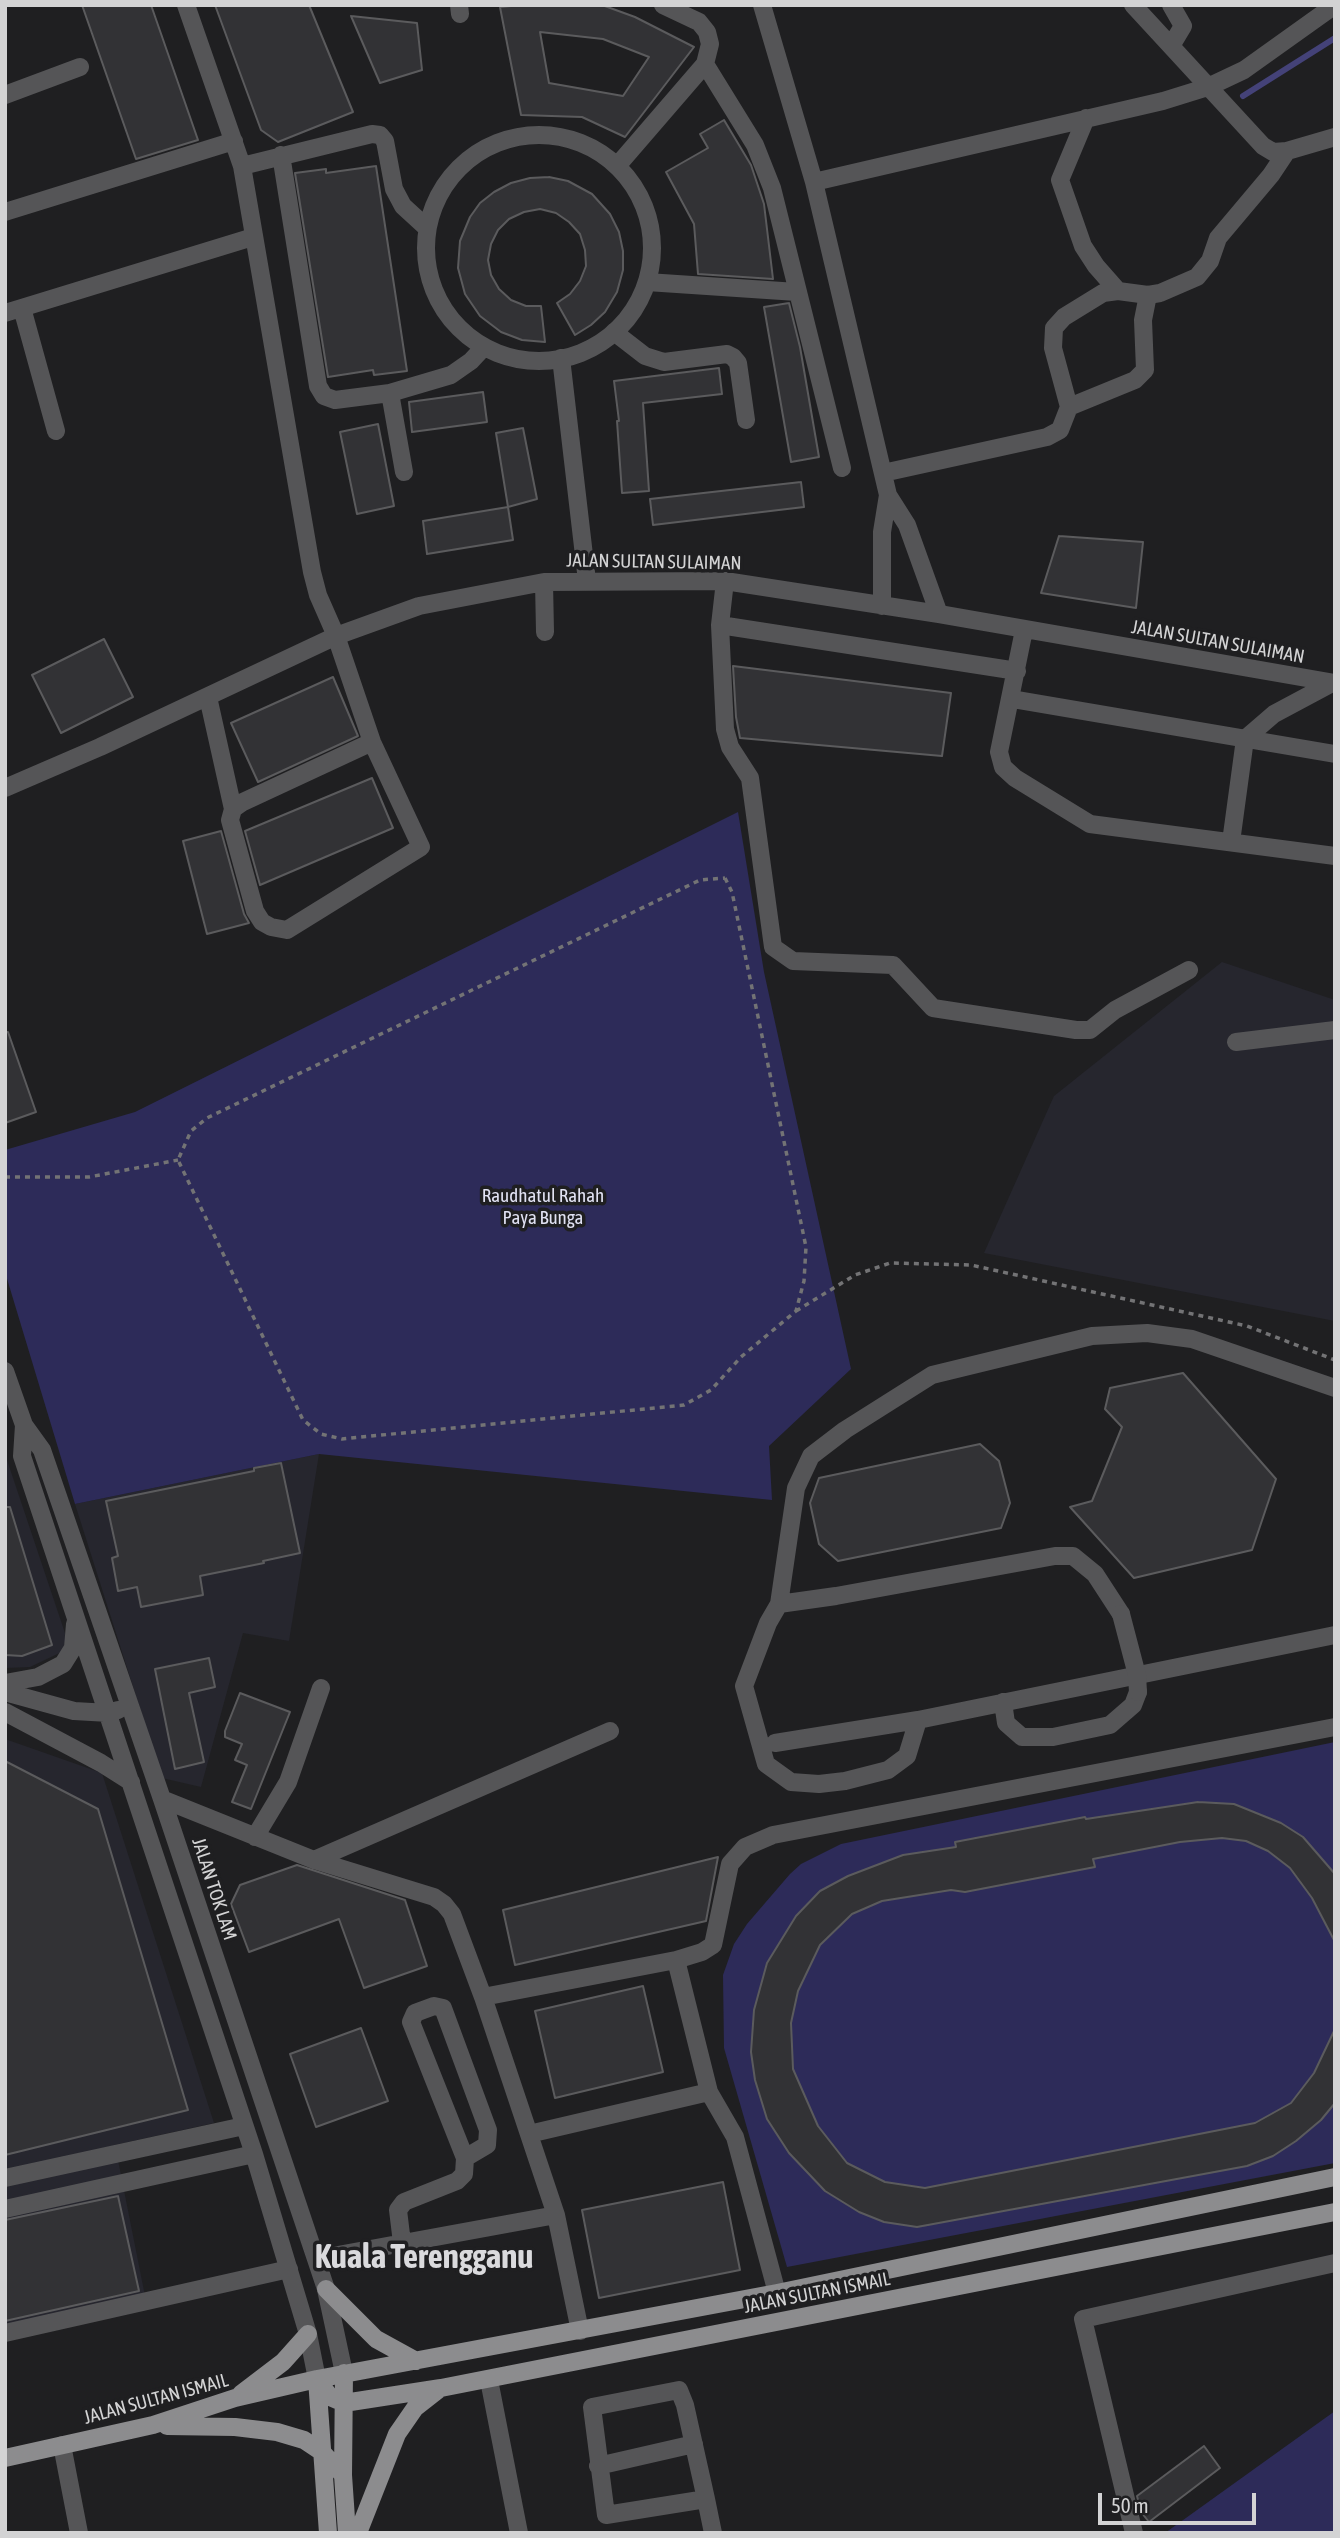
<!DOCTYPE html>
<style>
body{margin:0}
#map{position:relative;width:1340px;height:2538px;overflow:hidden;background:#1f1f21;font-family:"Asap Condensed",sans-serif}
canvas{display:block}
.frame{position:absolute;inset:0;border:7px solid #d3d3d4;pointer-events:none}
.scale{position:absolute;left:1098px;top:2493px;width:158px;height:32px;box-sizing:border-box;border:4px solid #d3d3d4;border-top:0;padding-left:9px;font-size:21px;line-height:24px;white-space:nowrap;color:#d3d3d4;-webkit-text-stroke:5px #1f1f21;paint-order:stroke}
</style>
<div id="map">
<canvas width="1340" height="2538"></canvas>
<div class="frame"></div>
<div class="scale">50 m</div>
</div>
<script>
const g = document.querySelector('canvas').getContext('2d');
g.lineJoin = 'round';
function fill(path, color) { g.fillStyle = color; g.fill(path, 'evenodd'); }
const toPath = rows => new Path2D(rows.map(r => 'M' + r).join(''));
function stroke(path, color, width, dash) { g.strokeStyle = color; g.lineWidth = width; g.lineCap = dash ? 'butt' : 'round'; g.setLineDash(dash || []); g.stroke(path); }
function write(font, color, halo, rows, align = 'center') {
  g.font = font + ' "Asap Condensed",sans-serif'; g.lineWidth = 7; g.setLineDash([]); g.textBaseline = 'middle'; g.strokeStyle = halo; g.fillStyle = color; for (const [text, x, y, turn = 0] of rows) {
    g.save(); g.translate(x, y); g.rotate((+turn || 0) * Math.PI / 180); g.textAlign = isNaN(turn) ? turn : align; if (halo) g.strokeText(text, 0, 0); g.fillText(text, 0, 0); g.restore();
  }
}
fill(toPath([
 [1222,962,1335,1000,1335,1321,984,1253,1054,1096],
 [5,1454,70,1648,30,1667,5,1668],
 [319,1454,289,1641,243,1633,201,1787,162,1778,75,1504],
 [5,1739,102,1773,214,2123,115,2145,147,2306,5,2335]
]), '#26262e');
fill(toPath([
 [738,812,764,972,851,1369,769,1446,772,1500,319,1454,75,1504,5,1272,5,1150,135,1112],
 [1335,1742,1335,2163,787,2267,724,2048,723,1975,734,1944,747,1924,790,1874,801,1864,841,1844],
 [1335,2411,1335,2533,1165,2533]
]), '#2d2b59');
stroke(toPath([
 [1243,96,1335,38]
]), '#444278', 6);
const building = toPath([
 [82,5,151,5,198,140,136,159,82,5],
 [215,5,309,5,353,112,278,142,261,130,215,5],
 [522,5,602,5,635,17,694,47,625,137,582,117,521,115,500,7,522,5],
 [540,32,603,39,649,57,623,96,549,83,540,32],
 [351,16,417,23,422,70,380,83,351,16],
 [724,120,751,165,764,204,773,279,698,274,694,224,666,172,708,148,700,134,724,120],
 [376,166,407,371,374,375,373,370,328,377,295,173,326,169,326,173,376,166],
 [549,177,568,181,592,194,610,214,619,232,623,251,623,270,617,292,605,312,591,325,575,335,557,303,570,294,580,281,586,266,585,250,580,234,569,222,556,213,540,209,524,212,509,219,498,230,491,244,488,260,491,275,499,289,511,300,526,306,541,306,545,342,522,340,501,332,480,316,465,294,458,268,460,241,470,217,480,203,494,192,511,183,530,178,549,177],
 [789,303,800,347,819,457,791,462,764,307,789,303],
 [719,368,722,394,643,403,649,491,622,493,617,421,619,421,614,381,719,368],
 [483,392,487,422,412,432,409,402,483,392],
 [378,424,394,506,357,514,340,432,378,424],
 [523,428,537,499,508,507,496,433,523,428],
 [801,482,804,507,653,525,650,499,801,482],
 [508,507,513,540,427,554,423,521,508,507],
 [1059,536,1143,542,1136,608,1041,593,1059,536],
 [104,639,133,697,61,733,32,675,104,639],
 [733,666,951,693,942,756,740,738,736,717,733,666],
 [333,677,358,736,258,782,231,723,333,677],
 [372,778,393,828,260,885,245,831,372,778],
 [221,831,244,914,249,923,207,934,183,841,221,831],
 [5,1032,8,1032,36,1112,5,1123,5,1032],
 [1183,1373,1276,1479,1252,1550,1134,1578,1070,1507,1092,1501,1122,1427,1105,1409,1110,1388,1183,1373],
 [980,1444,999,1461,1010,1503,1001,1528,838,1561,819,1544,810,1503,819,1478,980,1444],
 [281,1463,300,1553,263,1561,264,1563,200,1576,203,1595,141,1607,137,1587,118,1591,112,1558,118,1556,106,1501,254,1471,254,1468,281,1463],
 [5,1507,10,1507,52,1645,22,1656,5,1655,5,1507],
 [209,1658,215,1687,189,1693,204,1762,175,1769,155,1669,209,1658],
 [240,1693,290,1712,251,1809,232,1802,247,1765,235,1760,242,1744,225,1737,225,1731,240,1693],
 [5,1761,98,1809,188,2110,5,2155,5,1761],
 [1198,1802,1234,1804,1281,1823,1303,1837,1335,1874,1335,1942,1312,1898,1290,1868,1268,1851,1246,1841,1222,1838,1180,1842,1093,1859,1095,1867,965,1892,951,1890,882,1901,852,1914,820,1945,798,1991,791,2023,793,2069,818,2126,847,2163,885,2182,925,2188,1255,2123,1291,2103,1314,2073,1335,2029,1335,2103,1321,2120,1296,2141,1273,2156,1247,2166,917,2227,884,2222,859,2212,825,2191,789,2153,767,2119,755,2080,751,2052,754,2010,767,1963,796,1916,820,1891,848,1876,903,1855,956,1847,955,1842,1085,1817,1086,1819,1198,1802],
 [718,1857,706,1921,515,1965,503,1910,718,1857],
 [297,1865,405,1900,427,1966,364,1988,339,1919,249,1952,231,1904,240,1885,297,1865],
 [643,1986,663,2072,555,2098,535,2011,643,1986],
 [361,2028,388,2101,316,2127,290,2054,361,2028],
 [723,2182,740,2270,599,2298,582,2210,723,2182],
 [118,2196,139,2291,5,2321,5,2220,118,2196],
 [1204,2446,1220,2468,1149,2522,1141,2512,1137,2496,1204,2446]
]);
fill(building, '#323235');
stroke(building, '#5b5b5d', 2);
stroke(toPath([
 [725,878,732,892,806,1247,804,1281,796,1311,741,1357,711,1390,684,1405,342,1439,321,1434,303,1420,178,1160,191,1131,207,1118,700,880,725,878],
 [5,1177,89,1177,178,1160],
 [796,1311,855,1275,890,1263,971,1265,1247,1326,1335,1360]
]), '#737375', 3.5, [5, 5]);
stroke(toPath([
 [186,5,242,166,312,572,318,595,336,636,372,742,421,847,287,930,271,927,262,922,255,911,230,820,233,809,243,802,372,742],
 [459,5,460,14],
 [762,5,814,182,888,495,882,532,882,606],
 [1133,5,1263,146,1273,152,1287,151,1335,137],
 [1171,5,1183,26,1171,46],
 [705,64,755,145,772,188,842,468],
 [5,95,80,67],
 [1086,118,1060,180,1083,246,1096,266,1118,291],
 '426 248a113 113 0 1 1 226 0a113 113 0 1 1-226 0Z',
 [281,155,318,386,324,396,335,400,390,393,451,375,471,361,484,347],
 [242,166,372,134,380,135,385,141,394,189,403,206,427,228],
 [617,166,705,64,710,44,707,32,699,22,663,5],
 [814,182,1163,101,1208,87,1244,70,1335,5],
 [5,212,234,141],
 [647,282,797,292],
 [22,308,56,431],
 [5,313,253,237],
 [614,332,645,356,664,362,727,354,733,357,738,363,746,420],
 [561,358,587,581],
 [390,393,404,472],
 [1069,407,1135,380,1145,370,1143,320,1148,295],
 [883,473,1047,437,1060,430,1069,407,1053,348,1054,328,1064,317,1103,293,1118,291,1148,295,1160,293,1197,277,1210,261,1218,238,1271,175,1287,151],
 [888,495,907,525,939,614],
 [725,581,720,625,1017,671],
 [544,582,545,632],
 [720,625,725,729,730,747,750,778,773,947,793,961,893,965,933,1008,1076,1030,1090,1030,1115,1010,1189,970],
 [1024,630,999,752,1003,767,1015,778,1090,824,1335,856],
 [208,697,233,809],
 [1012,699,1335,754],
 [5,788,100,747,336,636,419,606,544,582,725,581,939,614,1335,683],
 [1231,842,1245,739,1274,714,1332,683],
 [1236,1042,1335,1030],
 [5,1371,24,1425,42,1450,162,1799,326,2289,344,2373],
 [24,1425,22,1456,254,2154,308,2334,317,2379],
 [779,1604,836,1596,1055,1556,1073,1556,1095,1574,1121,1614],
 [5,1683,38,1677,63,1664,73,1648,75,1624],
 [5,1692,74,1711,109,1713,118,1710],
 [1003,1702,1006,1723,1022,1737,1053,1737,1110,1725,1133,1705,1138,1692],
 [5,1712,101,1763,131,1782],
 [918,1720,907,1756,888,1770,845,1781,819,1784,791,1782,766,1764,744,1686,768,1623,779,1604,796,1488,811,1456,845,1430,932,1375,1092,1336,1147,1333,1192,1339,1335,1388],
 [775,1743,918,1720,1335,1635],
 [162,1799,314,1860,434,1897,444,1904,452,1914,483,1997],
 [255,1837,288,1782,321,1688],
 [314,1860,610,1731],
 [676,1960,702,1952,713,1945,730,1864,745,1847,773,1835,1335,1727],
 [529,2134,709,2092],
 [5,2178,244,2126],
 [5,2209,254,2154],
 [402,2243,398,2210,404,2202,457,2181,464,2174,465,2158,411,2022,415,2013,434,2006,443,2008,488,2130,487,2145,465,2158],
 [316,2259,556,2215],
 [580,2331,556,2215,483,1997,676,1960,709,2092,735,2137,777,2293],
 [5,2333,289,2269],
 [489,2380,519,2533],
 [62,2445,79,2533],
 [598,2466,694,2444],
 [706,2499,606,2515,592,2407,679,2390,685,2405,706,2499,713,2533],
 [1134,2533,1083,2319,1335,2263]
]), '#555557', 18);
stroke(toPath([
 [326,2289,376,2339,416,2361],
 [344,2373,343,2475,347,2533],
 [317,2379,330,2397,344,2403,441,2388,1335,2212],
 [317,2379,328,2533],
 [241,2394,283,2362,308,2334],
 [167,2426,235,2427,277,2432,304,2440,322,2452,343,2475],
 [5,2458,153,2425,235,2398,317,2379,777,2293,1335,2177],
 [358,2533,397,2434,415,2408,438,2390]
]), '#8c8c8e', 18);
stroke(toPath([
 [1121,1614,1137,1675,1138,1692]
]), '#555557', 18);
write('19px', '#d3d3d4', '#1f1f21', [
 ["JALAN SULTAN SULAIMAN",654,562,1],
 ["JALAN SULTAN SULAIMAN",1218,642,10],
 ["JALAN TOK LAM",214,1889,72],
 ["JALAN SULTAN ISMAIL",817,2293,-11],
 ["JALAN SULTAN ISMAIL",156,2399,-15]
]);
write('19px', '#e1e2f3', '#1f1f21', [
 ["Raudhatul Rahah",543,1196],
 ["Paya Bunga",543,1218]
]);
write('bold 33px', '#dadadd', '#1f1f21', [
 ["Kuala Terengganu",424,2258]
]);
</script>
